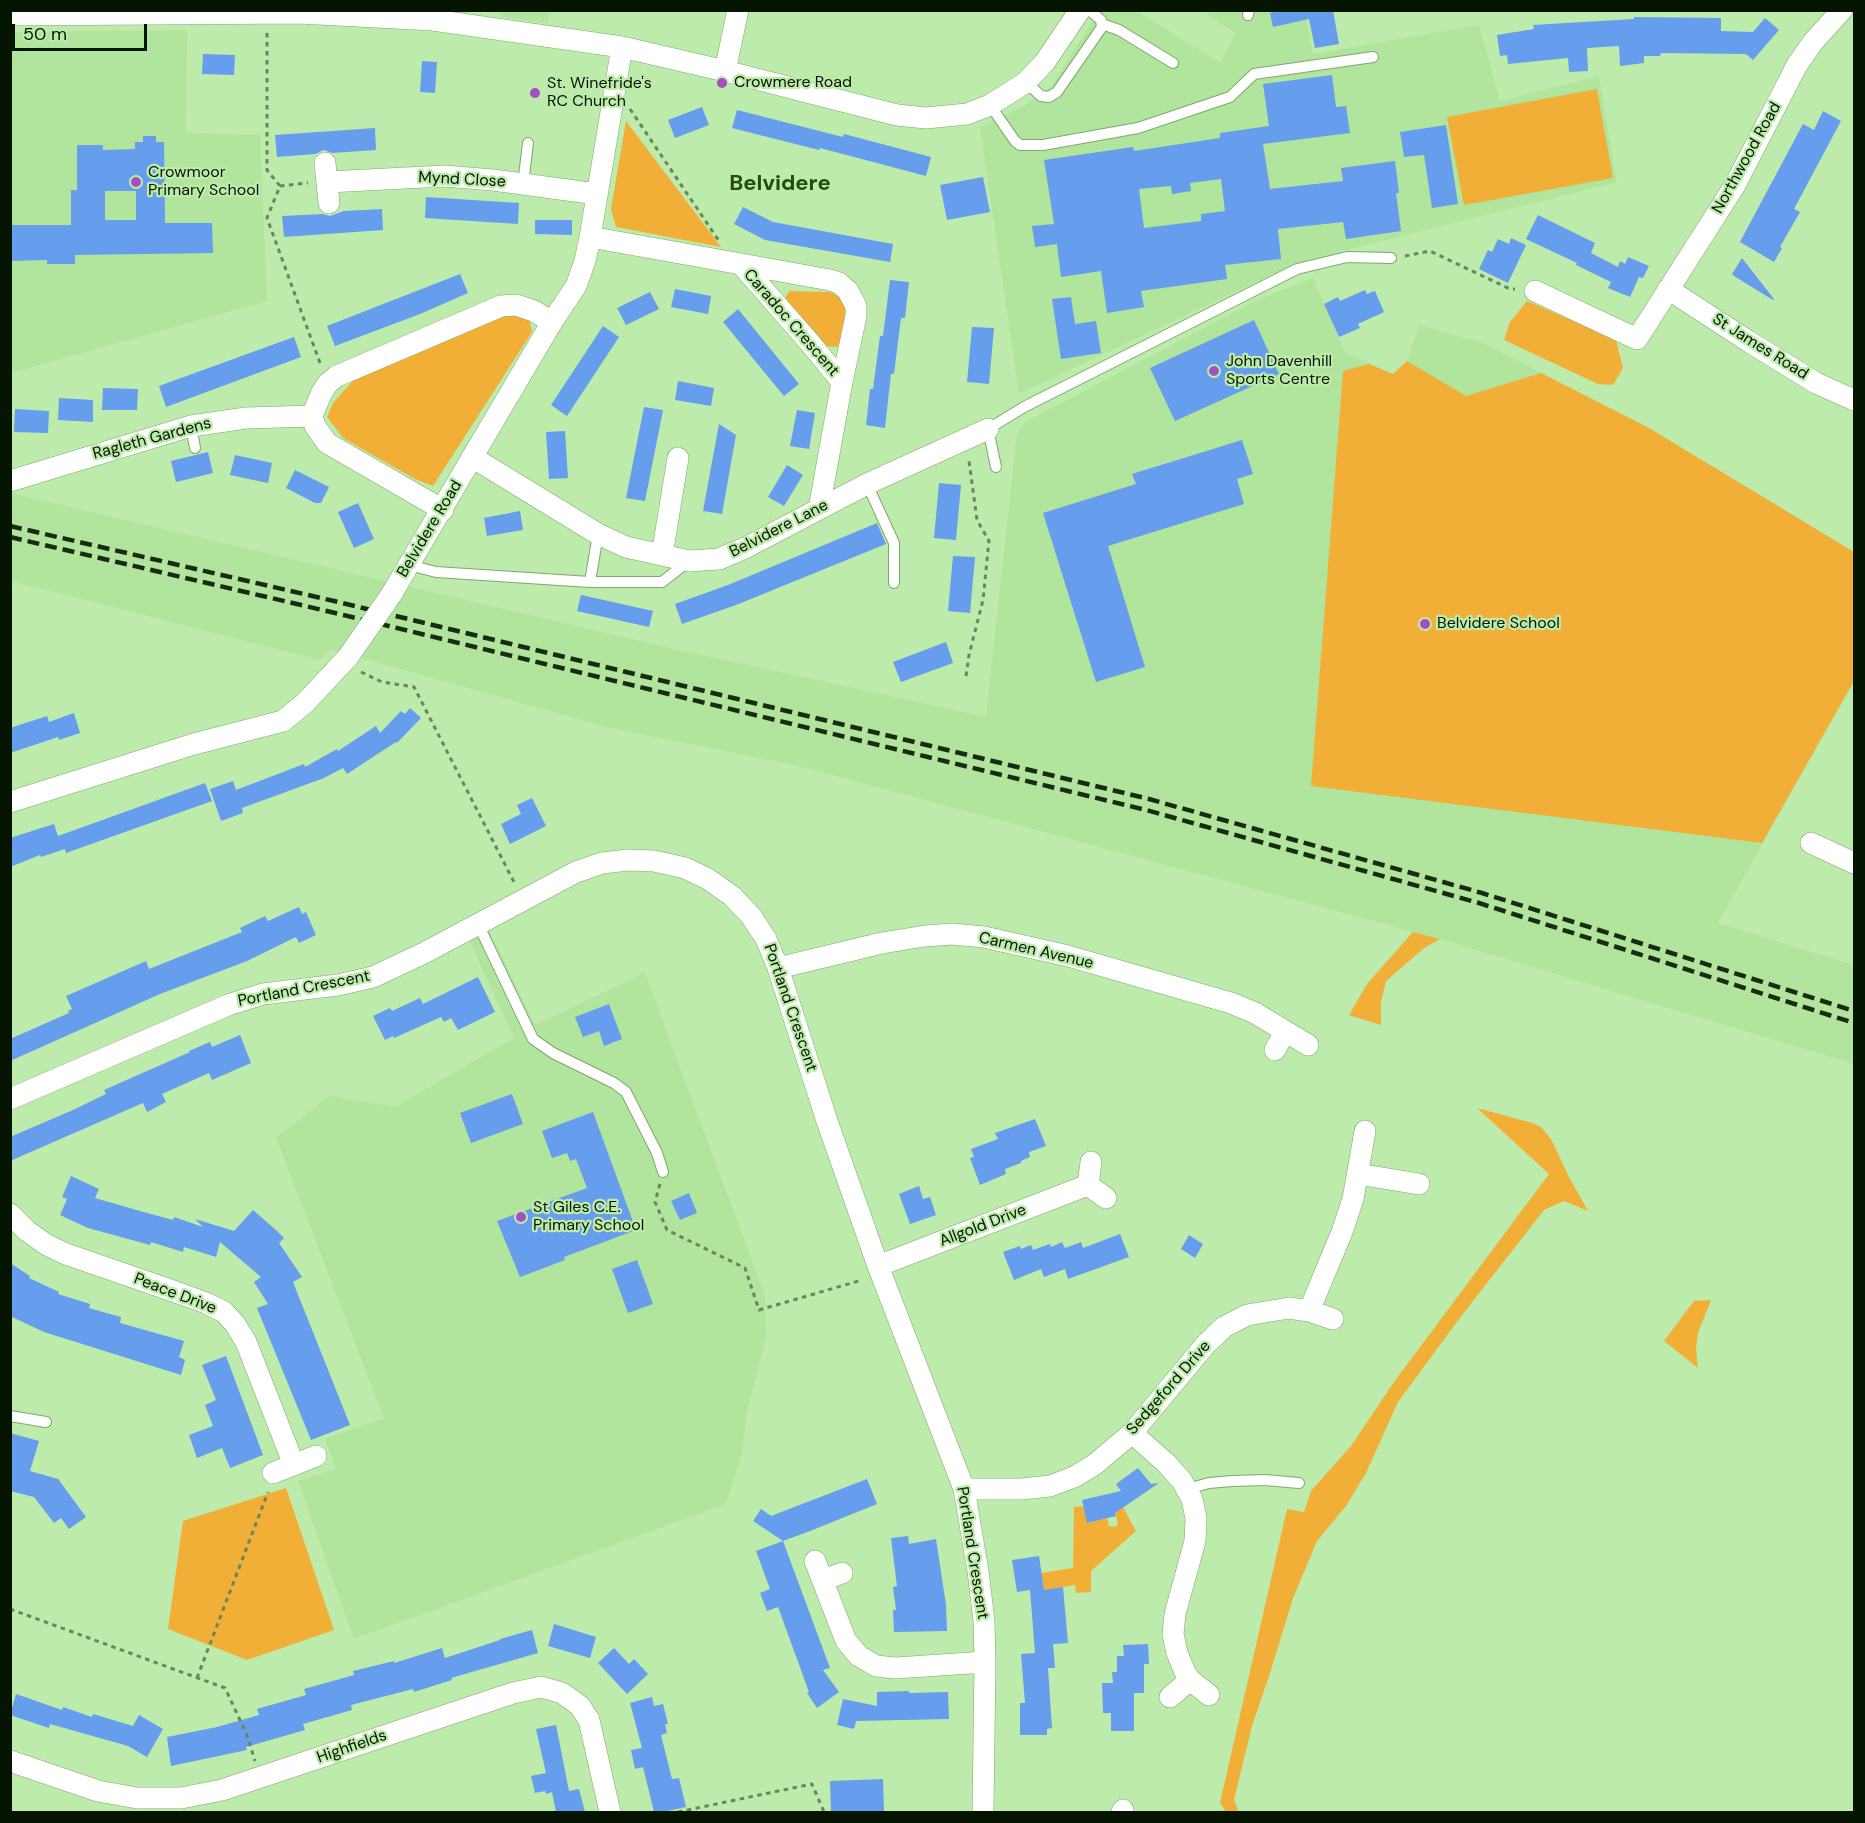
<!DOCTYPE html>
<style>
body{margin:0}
#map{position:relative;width:1865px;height:1823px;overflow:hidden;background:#bdebab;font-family:"DM Sans",sans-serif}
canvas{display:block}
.frame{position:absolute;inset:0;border:12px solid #061501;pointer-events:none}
.scale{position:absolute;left:12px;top:24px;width:135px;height:27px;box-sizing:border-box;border:3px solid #061501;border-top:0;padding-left:8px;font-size:18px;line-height:21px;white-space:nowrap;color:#061501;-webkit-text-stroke:4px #bdebab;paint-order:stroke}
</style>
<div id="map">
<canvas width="1865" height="1823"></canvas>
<div class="frame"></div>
<div class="scale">50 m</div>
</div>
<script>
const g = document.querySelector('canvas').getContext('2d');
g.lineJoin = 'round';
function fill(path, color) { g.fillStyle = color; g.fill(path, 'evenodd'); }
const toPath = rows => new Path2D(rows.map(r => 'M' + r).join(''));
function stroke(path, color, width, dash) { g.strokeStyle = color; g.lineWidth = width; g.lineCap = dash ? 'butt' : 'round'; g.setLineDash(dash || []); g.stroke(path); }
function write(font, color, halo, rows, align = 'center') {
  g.font = font + ' "DM Sans",sans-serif'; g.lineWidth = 4.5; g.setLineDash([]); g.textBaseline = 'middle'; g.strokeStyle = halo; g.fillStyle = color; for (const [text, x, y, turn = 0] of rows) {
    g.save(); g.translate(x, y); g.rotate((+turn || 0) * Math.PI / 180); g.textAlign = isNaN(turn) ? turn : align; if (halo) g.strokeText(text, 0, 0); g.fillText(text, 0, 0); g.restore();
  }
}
fill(toPath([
 [497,11,550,11,548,23,503,17],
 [1099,11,1137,11,1220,63,1236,33,1206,15,1209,11,1305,11,1313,54,1479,25,1500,101,1599,76,1617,182,1303,261,1266,277,1019,394,980,127,1024,106,1052,85],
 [187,30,186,133,260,135,267,301,11,373,11,32],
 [1313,278,1345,352,1393,374,1407,361,1419,325,1483,343,1649,428,1854,552,1854,681,1718,923,1854,965,1854,1064,1440,939,803,767,606,727,330,649,320,660,11,581,10,493,670,648,986,717,1017,433,1025,422,1255,301],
 [489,930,535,1025,645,973,765,1296,766,1338,746,1416,742,1452,726,1504,354,1639,298,1481,336,1469,325,1439,384,1418,276,1138,329,1096,395,1107,514,1038,469,940]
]), '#b1e49d');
fill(toPath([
 [1597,89,1613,178,1464,205,1447,117],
 [626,121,721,247,616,227,611,209],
 [789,291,830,292,840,297,846,307,841,340,837,347,823,346,785,299],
 [1527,301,1616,340,1623,368,1613,385,1598,384,1504,340,1510,322],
 [507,312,529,317,532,332,433,486,415,479,343,438,327,417,333,403,357,376],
 [1407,361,1466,396,1541,373,1649,428,1854,552,1854,681,1762,843,1311,786,1343,371,1369,364,1393,374],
 [1413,932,1440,939,1424,948,1386,981,1381,1002,1381,1025,1349,1015,1367,984],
 [1477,1108,1532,1123,1541,1127,1551,1139,1569,1177,1588,1211,1564,1201,1544,1210,1459,1319,1398,1402,1366,1473,1346,1506,1317,1541,1293,1598,1271,1670,1252,1726,1234,1800,1239,1812,1226,1812,1220,1803,1287,1509,1304,1512,1311,1491,1351,1446,1394,1382,1549,1174],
 [1711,1300,1698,1333,1696,1348,1698,1368,1664,1341,1694,1301],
 [286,1488,334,1630,247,1660,168,1629,183,1521],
 [1118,1498,1136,1531,1091,1571,1091,1592,1076,1593,1075,1585,1044,1590,1041,1573,1073,1568,1074,1507,1083,1506,1088,1523,1107,1518,1109,1526,1115,1527,1118,1524,1112,1500]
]), '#f1af38');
fill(toPath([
 [1284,10,1333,10,1339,44,1315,48,1309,19,1273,27,1270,13],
 [1634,17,1721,18,1721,31,1753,32,1765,18,1779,30,1753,60,1746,54,1661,53,1660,56,1644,56,1644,63,1620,66,1619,46,1587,48,1588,71,1569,72,1568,58,1508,64,1507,55,1500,56,1497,35,1534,29,1533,25,1634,19],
 [203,54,235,55,234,75,202,74],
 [422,61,437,62,435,93,420,92],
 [1332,75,1336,107,1346,106,1350,133,1263,144,1270,189,1343,181,1341,168,1395,161,1399,193,1396,193,1401,231,1346,239,1343,222,1278,229,1281,259,1225,265,1227,279,1141,291,1144,307,1107,313,1101,271,1061,277,1057,244,1035,247,1032,226,1054,224,1044,160,1133,147,1134,151,1220,138,1220,133,1269,126,1263,84],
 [1221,179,1225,211,1201,214,1201,221,1144,228,1139,189,1171,186,1172,194,1191,191,1190,183],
 [702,107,709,125,675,138,668,120],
 [737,110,843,137,844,134,931,157,926,176,820,148,819,150,732,128],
 [1823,111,1841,121,1794,209,1800,212,1780,247,1782,248,1774,262,1740,242,1741,240,1803,124,1814,130],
 [1446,125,1458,204,1432,208,1424,155,1404,157,1400,132],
 [375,128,376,150,332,153,324,150,315,154,277,157,275,135],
 [143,136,156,136,156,142,164,142,165,223,212,223,213,253,75,255,75,264,47,264,47,260,10,261,10,225,71,225,71,190,77,190,77,145,103,145,103,150,135,149,135,142,143,142],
 [105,191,136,191,136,220,105,220],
 [983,177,990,212,947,220,940,185],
 [426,197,519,203,518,224,425,218],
 [743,207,773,222,893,244,890,262,765,240,734,224],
 [382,209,383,230,284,237,282,216,323,214,330,216,344,211],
 [1538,215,1595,243,1591,253,1618,267,1620,261,1625,264,1628,257,1649,266,1643,278,1639,277,1630,297,1608,288,1611,282,1576,265,1577,263,1526,239],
 [535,220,572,220,572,235,535,234],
 [1511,238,1526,245,1508,283,1479,269,1488,250,1492,252,1498,239,1509,244],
 [1742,258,1774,299,1773,300,1734,276,1732,274],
 [460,274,468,293,420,314,335,346,327,326],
 [890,280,909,282,905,318,901,318,894,374,891,374,885,428,866,425,870,389,873,389,880,336,883,336],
 [675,289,711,296,708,314,671,307],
 [1365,290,1367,294,1375,291,1384,312,1358,324,1360,328,1339,337,1324,304,1338,297,1340,301],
 [650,292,659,309,626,325,617,308],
 [1071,297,1075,324,1096,321,1101,353,1061,359,1052,299],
 [738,309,799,384,784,396,723,322],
 [1254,320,1279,374,1175,421,1150,368],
 [603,326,619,337,567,416,551,405],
 [972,327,994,328,989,384,967,382],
 [294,337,301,357,166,407,159,386],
 [678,381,714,388,711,406,675,400],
 [103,388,138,389,137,410,102,410],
 [59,398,93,400,93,422,58,420],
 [644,407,663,410,645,501,626,498],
 [15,409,49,411,48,433,14,432],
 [797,410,815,413,809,449,790,446],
 [719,424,736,435,722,514,703,511],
 [565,431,568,478,549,479,546,432],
 [1242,440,1253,474,1237,479,1244,504,1108,546,1145,667,1096,682,1043,513,1136,484,1132,474],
 [208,452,213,473,176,482,171,461],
 [235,455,272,463,268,483,230,475],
 [787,465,803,475,784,506,768,497],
 [295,470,329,487,321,503,315,503,286,488],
 [939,483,961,485,956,540,934,538],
 [358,503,374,539,354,548,338,512],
 [520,511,523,530,487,536,484,518],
 [877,523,886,544,736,605,682,624,675,604,728,585],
 [953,556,975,557,970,613,948,611],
 [581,595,653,611,649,627,577,611],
 [946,642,953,663,901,682,893,662],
 [410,708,421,718,397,743,396,742,347,774,343,768,324,778,242,808,243,813,221,821,210,789,233,781,236,790,304,764,305,767,337,749,338,751,376,726,380,733,401,711,405,714],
 [74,713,80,733,59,740,58,737,10,753,10,728,47,716,49,722],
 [205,783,212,801,66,853,65,849,41,857,40,855,10,867,10,838,54,824,58,836],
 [532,798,546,826,510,844,501,824,521,814,517,805],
 [299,907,302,914,306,912,316,935,299,943,296,937,247,961,160,994,10,1061,10,1039,69,1013,68,1011,72,1009,66,996,146,961,149,969,242,932,240,928,265,916,268,921],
 [478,977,495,1012,458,1030,451,1018,444,1022,441,1017,394,1038,393,1036,385,1040,373,1016,390,1008,392,1011,420,998,423,1004],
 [609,1004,622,1039,604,1046,599,1031,583,1037,575,1017],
 [240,1035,251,1063,212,1080,209,1073,162,1094,166,1102,147,1112,143,1103,10,1161,10,1137,73,1110,106,1094,104,1090,190,1052,189,1051,210,1042,212,1047],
 [512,1094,523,1124,471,1143,460,1113],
 [593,1112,636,1230,564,1257,565,1260,520,1277,497,1221,587,1188,576,1159,570,1161,567,1153,552,1158,542,1131],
 [1035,1119,1046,1146,1029,1152,1030,1157,1021,1161,1021,1163,1005,1169,1006,1174,980,1185,970,1158,974,1157,971,1149,998,1139,995,1133],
 [71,1176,99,1189,95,1198,140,1211,173,1220,174,1217,203,1227,195,1219,234,1231,253,1210,276,1230,284,1238,279,1243,302,1277,293,1282,350,1425,311,1440,257,1308,268,1304,254,1282,261,1277,220,1242,216,1257,184,1247,183,1252,151,1242,150,1245,88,1228,60,1215,67,1199,62,1197],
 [919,1186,923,1199,930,1197,936,1215,910,1224,899,1194],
 [689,1193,697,1213,680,1220,671,1201],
 [1120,1234,1129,1257,1068,1279,1065,1269,1044,1277,1041,1269,1014,1280,1003,1252,1020,1246,1021,1249,1031,1245,1033,1250,1050,1244,1051,1247,1062,1242,1065,1248,1081,1242,1083,1248],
 [1189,1235,1203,1244,1195,1258,1181,1249],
 [637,1260,653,1304,628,1313,612,1269],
 [10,1263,30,1276,29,1278,59,1292,58,1294,90,1304,89,1308,121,1317,120,1323,184,1341,179,1357,185,1360,181,1375,44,1332,10,1316],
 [226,1356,263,1455,230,1468,222,1448,197,1458,189,1435,213,1426,205,1405,216,1400,202,1365],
 [10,1433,39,1441,30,1471,58,1479,86,1517,69,1529,61,1518,54,1523,34,1497,10,1491],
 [1138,1468,1151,1484,1159,1483,1115,1513,1116,1516,1087,1523,1082,1500,1121,1491,1116,1484],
 [867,1479,877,1504,810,1531,783,1541,753,1521,761,1509,771,1516],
 [908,1536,909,1544,936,1539,946,1605,947,1631,894,1632,893,1610,896,1610,893,1587,897,1586,891,1538],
 [783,1541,830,1668,823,1670,839,1692,817,1708,807,1693,809,1692,778,1607,767,1611,760,1593,770,1589,756,1551],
 [1039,1556,1044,1590,1063,1587,1068,1643,1053,1644,1055,1668,1048,1668,1052,1728,1047,1729,1047,1735,1020,1735,1020,1703,1025,1703,1021,1654,1035,1653,1030,1590,1017,1592,1012,1560],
 [554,1624,596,1637,590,1658,548,1646],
 [532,1630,538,1653,451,1678,452,1680,414,1692,413,1689,351,1705,352,1710,303,1724,305,1730,246,1747,247,1750,171,1766,167,1737,217,1727,259,1715,257,1709,306,1695,304,1689,354,1675,353,1671,394,1661,394,1663,442,1648,445,1658,500,1640,500,1639],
 [1148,1644,1149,1664,1144,1664,1144,1693,1134,1693,1134,1731,1111,1731,1111,1713,1103,1713,1102,1683,1113,1683,1112,1672,1117,1672,1117,1656,1124,1656,1123,1645],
 [614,1648,629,1664,634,1659,648,1674,627,1694,598,1663],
 [909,1691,909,1693,948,1692,949,1719,856,1721,854,1729,837,1725,843,1699,877,1706,877,1692],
 [16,1694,62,1710,63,1707,92,1717,93,1714,133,1726,139,1715,163,1729,147,1757,128,1746,50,1724,49,1728,10,1715],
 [652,1697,654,1706,663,1704,668,1724,665,1724,667,1733,661,1735,672,1779,679,1778,686,1807,663,1812,654,1812,643,1767,635,1769,631,1750,642,1748,630,1703],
 [556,1725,569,1791,579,1789,585,1812,556,1812,552,1792,546,1794,545,1791,535,1793,531,1776,546,1773,536,1729],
 [883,1779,884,1812,831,1812,830,1781]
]), '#669dec');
const service = toPath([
 [1248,15,1249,10],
 [1102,24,1119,30,1173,63],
 [1026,82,1041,96,1049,97,1057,92,1102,27,1101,20,1089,10],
 [990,105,1015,141,1020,145,1043,145,1138,128,1230,97,1254,74,1373,57],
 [523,184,528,143],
 [191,426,195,448],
 [996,467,988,429,1024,407,1297,269,1347,257,1391,258],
 [867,484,894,543,894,583],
 [409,565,436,572,590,582,662,582,689,561],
 [590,582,598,534],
 [478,924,533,1039,553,1053,614,1083,626,1092,657,1153,663,1172],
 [10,1416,46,1422],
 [1187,1489,1209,1483,1232,1481,1265,1480,1299,1483]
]);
const minor = toPath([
 [10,15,299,13,433,20,622,47,725,71,897,115,926,118,967,114,990,105,1025,83,1045,62,1080,10],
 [725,71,738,10],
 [325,163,329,203],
 [327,182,445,176,493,180,597,194],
 [590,237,741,264,810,343,842,382,819,509],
 [741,264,830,280,839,283,848,291,856,306,856,316,842,382],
 [1668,289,1748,341,1816,383,1854,400],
 [1535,291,1637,339,1735,185,1797,65,1813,42,1842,10],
 [472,457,598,534,626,547,689,561,719,559,745,548,867,484,988,429],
 [10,481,191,426,246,418,312,416],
 [443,510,327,443,315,426,312,416,321,394,328,383,337,376,501,306,516,305,534,311,552,322],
 [662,555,678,458],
 [391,595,552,322,576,286,585,261,590,237,622,47],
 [10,802,194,744,283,721,305,703,348,657],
 [1811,843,1854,863],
 [778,968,882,943,925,936,952,934,984,937,1068,956,1231,1003,1255,1013,1308,1045],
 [1275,1050,1285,1032],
 [10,1099,228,1005,263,994,338,985,373,977,424,953,576,872,602,863,628,860,654,861,685,868,708,879,732,896,751,916,766,939,778,968,827,1121,878,1266,964,1489,978,1571,984,1621,985,1662,983,1812],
 [1358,1174,1419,1184],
 [1088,1185,1106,1198],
 [10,1214,27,1231,47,1245,66,1254,173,1291,206,1303,224,1312,235,1324,246,1342,294,1465],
 [878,1266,1088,1185,1091,1162],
 [1309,1311,1342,1232,1353,1199,1365,1131],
 [1132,1433,1166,1463,1182,1481,1192,1499,1196,1518,1195,1541,1175,1614,1173,1634,1177,1653,1185,1672,1190,1680,1209,1695],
 [273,1473,316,1456],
 [964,1489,1022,1489,1050,1486,1074,1477,1094,1465,1132,1433,1206,1344,1224,1327,1247,1315,1289,1308,1309,1311,1333,1319],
 [815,1561,846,1641,859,1656,876,1666,896,1668,985,1662],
 [823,1580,842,1573],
 [1170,1697,1190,1680],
 [10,1761,98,1791,137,1798,181,1798,222,1790,513,1693,541,1687,562,1693,580,1706,589,1720,610,1812],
 [1122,1812,1123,1810]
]);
stroke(service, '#7da96c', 12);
stroke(minor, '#7da96c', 22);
stroke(toPath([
 [267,33,267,170,280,186,267,218,320,363],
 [630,109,719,241],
 [280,186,308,183],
 [1405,256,1430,251,1510,289,1515,289],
 [361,672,382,682,414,687,514,882],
 [966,676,969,655,983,600,989,541,977,520,969,461,967,461],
 [660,1184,655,1202,667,1230,745,1268,759,1310,862,1280],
 [10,1609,225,1688,247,1735,255,1761],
 [197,1678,268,1492],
 [678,1812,812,1784,824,1812]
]), '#67875c', 3, [4.5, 4.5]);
stroke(service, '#fff', 10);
stroke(minor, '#fff', 21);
stroke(toPath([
 [10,526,334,601,1149,799,1482,893,1854,1011],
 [10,537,331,612,1146,810,1479,903,1854,1023]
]), '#192b12', 4.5, [12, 6]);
const minorBridge = toPath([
 [348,657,391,595]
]);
stroke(minorBridge, '#7da96c', 22, []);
stroke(minorBridge, '#fff', 21);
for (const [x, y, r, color] of [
 [722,83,6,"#a34fbe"],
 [535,93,6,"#a34fbe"],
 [136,182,6,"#a34fbe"],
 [1214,371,6,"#a34fbe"],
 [1425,624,6,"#a34fbe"],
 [521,1217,6,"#a34fbe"]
]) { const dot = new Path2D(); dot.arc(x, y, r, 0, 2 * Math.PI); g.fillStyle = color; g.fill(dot); stroke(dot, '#bdebab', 2); }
write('16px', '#061501', '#bdebab', [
 ["Crowmere Road",734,83],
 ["St. Winefride's",547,84],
 ["RC Church",547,102],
 ["Crowmoor",148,173],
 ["Primary School",148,191],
 ["John Davenhill",1226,362],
 ["Sports Centre",1226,380],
 ["Belvidere School",1437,624],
 ["St Giles C.E.",533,1208],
 ["Primary School",533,1226]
], 'left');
write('16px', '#061501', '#bdebab', [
 ["Northwood Road",1747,158,-61],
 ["Mynd Close",462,180,3],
 ["Caradoc Crescent",791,323,49],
 ["St James Road",1760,347,32],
 ["Ragleth Gardens",152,439,-15],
 ["Belvidere Road",430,529,-59],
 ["Belvidere Lane",779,529,-27],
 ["Carmen Avenue",1036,951,13],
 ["Portland Crescent",304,989,-11],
 ["Portland Crescent",790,1008,71],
 ["Allgold Drive",983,1226,-21],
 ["Peace Drive",175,1294,21],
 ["Sedgeford Drive",1169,1388,-49],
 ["Portland Crescent",972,1553,81],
 ["Highfields",352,1747,-19]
]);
write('bold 22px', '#244c11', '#bdebab', [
 ["Belvidere",780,184]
]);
</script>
